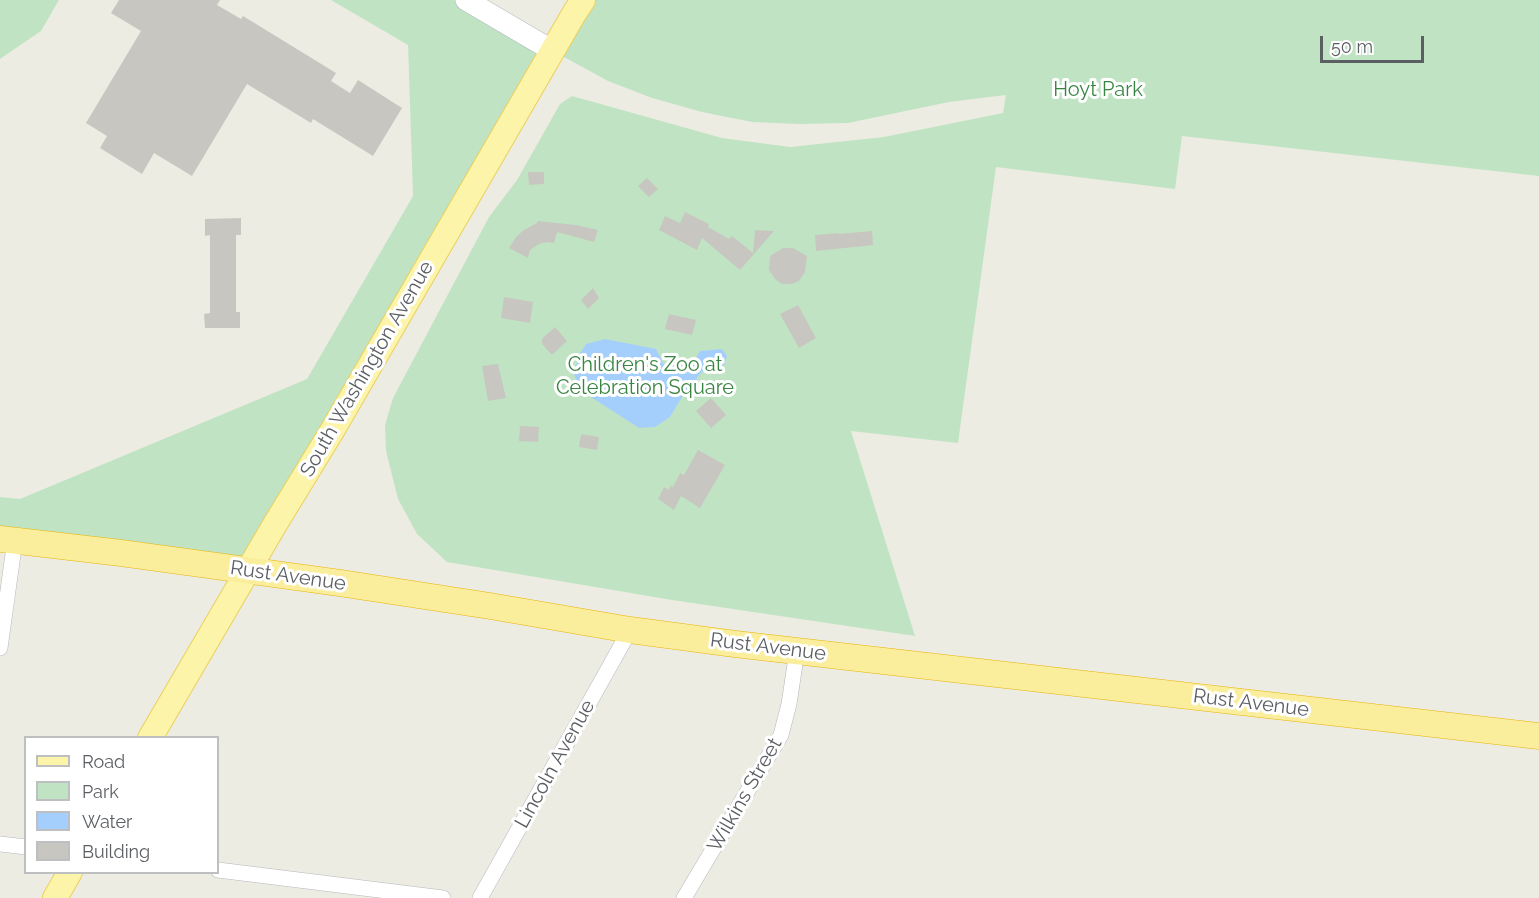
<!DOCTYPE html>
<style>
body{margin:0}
#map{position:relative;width:1539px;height:898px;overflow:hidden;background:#edece3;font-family:Raleway,sans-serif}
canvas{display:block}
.legend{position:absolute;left:24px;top:736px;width:195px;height:138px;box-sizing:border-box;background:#fff;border:2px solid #bdbfc1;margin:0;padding:8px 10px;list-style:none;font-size:18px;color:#5b5e63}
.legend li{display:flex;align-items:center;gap:12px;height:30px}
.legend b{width:30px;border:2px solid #bdbfc1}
.scale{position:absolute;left:1320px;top:36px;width:104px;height:27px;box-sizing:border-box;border:3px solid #5b5e63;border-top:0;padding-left:8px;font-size:18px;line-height:21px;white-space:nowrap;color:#5b5e63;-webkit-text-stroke:4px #fff;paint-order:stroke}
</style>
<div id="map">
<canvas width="1539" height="898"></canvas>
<ul class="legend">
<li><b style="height:8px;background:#fcf5a9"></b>Road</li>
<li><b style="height:16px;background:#c0e4c3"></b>Park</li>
<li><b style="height:16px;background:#a4cffc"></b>Water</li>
<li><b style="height:16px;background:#c8c6c0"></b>Building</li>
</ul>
<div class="scale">50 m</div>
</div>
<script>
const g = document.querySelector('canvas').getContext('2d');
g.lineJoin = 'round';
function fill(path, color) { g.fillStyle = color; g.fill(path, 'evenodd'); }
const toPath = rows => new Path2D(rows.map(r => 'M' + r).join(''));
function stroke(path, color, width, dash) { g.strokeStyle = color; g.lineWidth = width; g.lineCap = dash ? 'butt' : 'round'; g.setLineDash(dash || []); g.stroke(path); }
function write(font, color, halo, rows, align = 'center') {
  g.font = font + ' Raleway,sans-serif'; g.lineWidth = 6; g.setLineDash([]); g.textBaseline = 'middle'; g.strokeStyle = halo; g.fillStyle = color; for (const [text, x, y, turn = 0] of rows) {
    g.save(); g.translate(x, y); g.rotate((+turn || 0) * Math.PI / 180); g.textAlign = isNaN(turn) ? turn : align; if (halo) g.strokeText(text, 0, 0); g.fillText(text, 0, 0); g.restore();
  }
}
fill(toPath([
 [0,0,59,0,41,31,0,59],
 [331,0,466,0,553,51,583,0,1539,0,1539,176,1182,136,1175,189,996,167,958,443,851,431,915,636,672,600,447,562,417,534,398,499,386,451,385,425,393,398,489,217,517,180,560,104,572,96,722,138,790,147,884,137,1003,113,1006,95,949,102,848,123,800,124,752,122,702,112,652,98,608,81,553,51,248,571,0,539,0,497,20,499,307,379,413,196,408,45]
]), '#c0e4c3');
fill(toPath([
 [605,339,656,349,665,367,676,364,690,368,700,351,722,349,727,356,722,369,704,370,697,377,696,389,685,392,670,417,655,427,639,428,580,390,574,374,579,355,586,344]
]), '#a4cffc');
fill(toPath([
 [119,0,220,0,217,5,241,19,243,16,336,73,331,81,350,93,358,80,402,108,373,156,313,119,311,123,247,84,192,176,154,153,142,174,100,148,107,136,86,123,141,31,111,13],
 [528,172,544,172,544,184,529,185],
 [647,178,658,189,649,197,638,186],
 [685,212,709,224,708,227,729,239,732,236,753,253,755,230,774,231,740,270,702,238,697,250,659,230,665,216,680,223],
 [241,218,241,235,236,235,236,312,240,312,240,328,205,328,204,314,210,313,210,235,205,236,205,219],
 [538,221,576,225,598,230,594,242,557,232,554,243,547,242,539,244,530,250,528,258,509,248,516,237,524,230,537,223],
 [872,231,873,245,816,251,815,235,839,233,839,234],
 [783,248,793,248,807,256,805,272,799,281,792,284,782,284,775,279,769,270,770,256],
 [593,288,599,298,588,309,581,300],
 [504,297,533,302,530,323,501,318],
 [798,305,816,338,799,348,780,314],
 [669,314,696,320,692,335,665,329],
 [555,327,567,341,552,355,542,344,542,339],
 [498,364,506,398,488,401,482,366],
 [711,398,726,415,711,428,696,411],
 [520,426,539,427,538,442,519,441],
 [581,434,599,437,597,450,579,447],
 [698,450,725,465,700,508,681,496,674,510,658,499,664,487,669,490,671,485,673,487,680,473,684,475]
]), '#c8c6c0');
const minor = toPath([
 [0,648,15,540],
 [0,844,26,847],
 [218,870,443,898],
 [480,898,630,630],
 [684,898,781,735,789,704,797,651]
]);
const secondary = toPath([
 [466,0,553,51]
]);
const primary = toPath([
 [150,738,274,526,332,431,575,12,583,0],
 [55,898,70,872]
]);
const trunk = toPath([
 [0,539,121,553,340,583,490,606,630,630,735,644,1539,736]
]);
stroke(minor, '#b5b8bd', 16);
stroke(secondary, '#b6b9bf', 22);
stroke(primary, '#eccf5d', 26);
stroke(trunk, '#e8b308', 27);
stroke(minor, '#fff', 15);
stroke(secondary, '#fff', 21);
stroke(primary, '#fcf5a9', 24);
stroke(trunk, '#faee9c', 26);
write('20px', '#388542', '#fff', [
 ["Hoyt Park",1098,90],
 ["Children's Zoo at",645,365],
 ["Celebration Square",645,388]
]);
write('20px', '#5b5e63', '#fff', [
 ["South Washington Avenue",367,369,-60],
 ["Rust Avenue",288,576,8],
 ["Rust Avenue",768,647,7],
 ["Rust Avenue",1251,703,7],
 ["Lincoln Avenue",555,764,-61],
 ["Wilkins Street",745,795,-60]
]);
</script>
